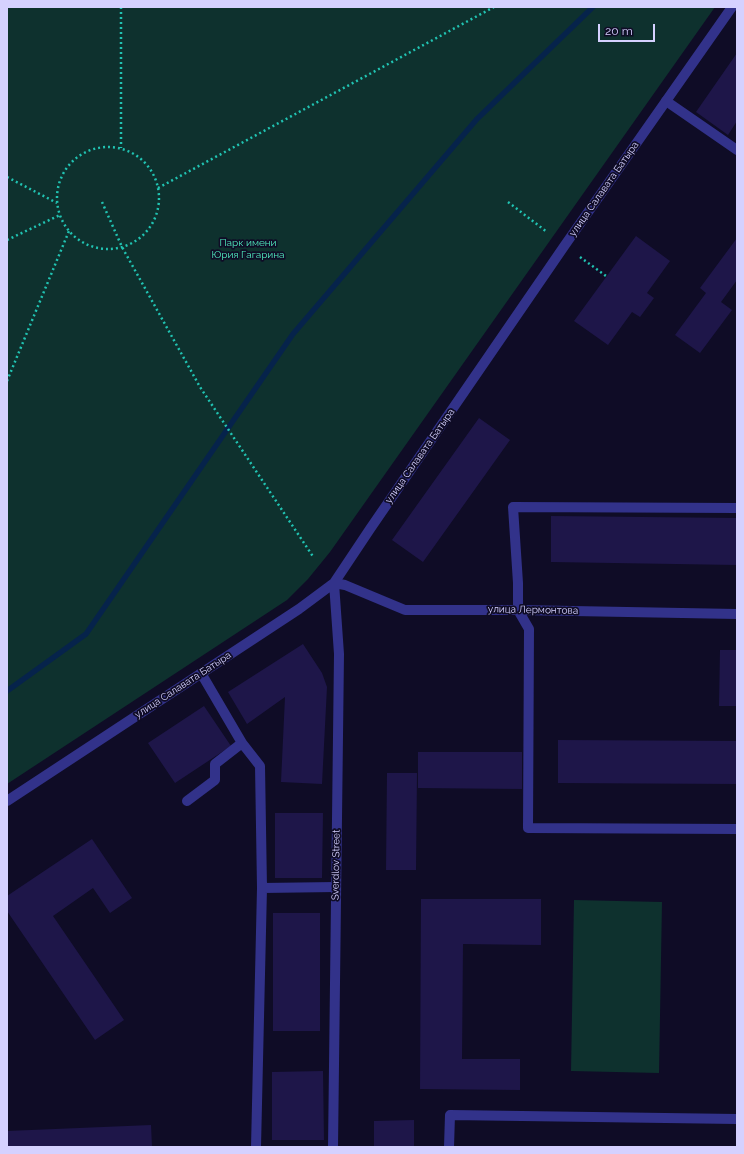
<!DOCTYPE html>
<meta charset="utf-8">
<style>
body{margin:0}
#map{position:relative;width:744px;height:1154px;overflow:hidden;background:#0f0c26;font-family:Raleway,sans-serif}
canvas{display:block}
.frame{position:absolute;inset:0;border:8px solid #d5d1ff;pointer-events:none}
.scale{position:absolute;left:598px;top:24px;width:57px;height:18px;box-sizing:border-box;border:2px solid #d5d1ff;border-top:0;padding-left:5px;font-size:12px;line-height:14px;white-space:nowrap;color:#d5d1ff;-webkit-text-stroke:3px #0f0c26;paint-order:stroke}
</style>
<div id="map">
<canvas width="744" height="1154"></canvas>
<div class="frame"></div>
<div class="scale">20 m</div>
</div>
<script>
const g = document.querySelector('canvas').getContext('2d');
g.lineJoin = 'round';
function fill(path, color) { g.fillStyle = color; g.fill(path, 'evenodd'); }
const toPath = rows => new Path2D(rows.map(r => 'M' + r).join(''));
function stroke(path, color, width, dash) { g.strokeStyle = color; g.lineWidth = width; g.lineCap = dash ? 'butt' : 'round'; g.setLineDash(dash || []); g.stroke(path); }
function write(font, color, halo, rows, align = 'center') {
  g.font = font + ' Raleway,sans-serif'; g.lineWidth = 3.5; g.setLineDash([]); g.textBaseline = 'middle'; g.strokeStyle = halo; g.fillStyle = color; for (const [text, x, y, turn = 0] of rows) {
    g.save(); g.translate(x, y); g.rotate((+turn || 0) * Math.PI / 180); g.textAlign = isNaN(turn) ? turn : align; if (halo) g.strokeText(text, 0, 0); g.fillText(text, 0, 0); g.restore();
  }
}
fill(toPath([
 [7,7,715,7,330,552,308,579,287,600,7,784],
 [574,900,662,902,659,1073,571,1071]
]), '#0e312e');
stroke(toPath([
 [7,691,86,634,293,334,477,119,593,7]
]), '#06234b', 5.5);
fill(toPath([
 [737,53,737,121,728,135,696,112],
 [636,236,670,261,647,293,654,298,640,317,632,312,608,345,574,321],
 [737,238,737,280,721,302,732,310,700,353,675,335,706,293,700,288],
 [479,418,510,440,423,562,392,540],
 [551,516,737,518,737,565,551,562],
 [303,644,322,673,327,687,322,784,281,782,285,697,247,724,228,692],
 [720,650,737,650,737,706,719,706],
 [204,706,231,746,175,783,148,743],
 [558,740,737,741,737,784,558,783],
 [418,752,522,752,522,789,418,788],
 [387,773,417,773,416,870,386,870],
 [275,813,323,813,322,878,275,878],
 [92,839,132,898,110,913,93,888,53,916,124,1020,95,1040,7,911,7,896],
 [421,899,541,899,541,945,463,944,462,1059,520,1059,520,1090,420,1089],
 [273,913,320,913,320,1031,273,1031],
 [323,1071,324,1140,272,1140,272,1072],
 [414,1120,414,1147,374,1147,374,1121],
 [151,1125,152,1147,7,1147,7,1131]
]), '#1e1649');
stroke(toPath([
 [121,7,121,148],
 '57 198a51 51 0 1 1 102 0a51 51 0 1 1-102 0Z',
 [7,177,57,203],
 [158,188,494,7],
 [102,202,122,247,200,387,314,558],
 [508,202,547,232],
 [7,240,60,215],
 [580,257,606,276],
 [7,381,69,231]
]), '#21c3b2', 2.5, [2, 3]);
stroke(toPath([
 [666,101,737,150],
 [737,508,513,507,518,583,518,610,529,629,528,828,737,829],
 [201,673,242,743],
 [187,801,215,780,215,764,242,743,260,766,262,888,336,887],
 [256,1147,262,888],
 [449,1147,450,1115,737,1119]
]), '#32328a', 10);
stroke(toPath([
 [7,801,299,609,334,583,370,529,565,245,732,7],
 [333,1147,339,654,334,583,345,585,405,610,518,610,737,614]
]), '#32328a', 10);
write('10px', '#d5d1ff', '#0f0c26', [
 ["улица Салавата Батыра",604,189,-55],
 ["улица Салавата Батыра",420,456,-55],
 ["улица Лермонтова",533,610,1],
 ["улица Салавата Батыра",183,685,-33],
 ["Sverdlov Street",336,865,-89]
]);
write('10px', '#50ecbe', '#0f0c26', [
 ["Парк имени",248,243],
 ["Юрия Гагарина",248,255]
]);
</script>
